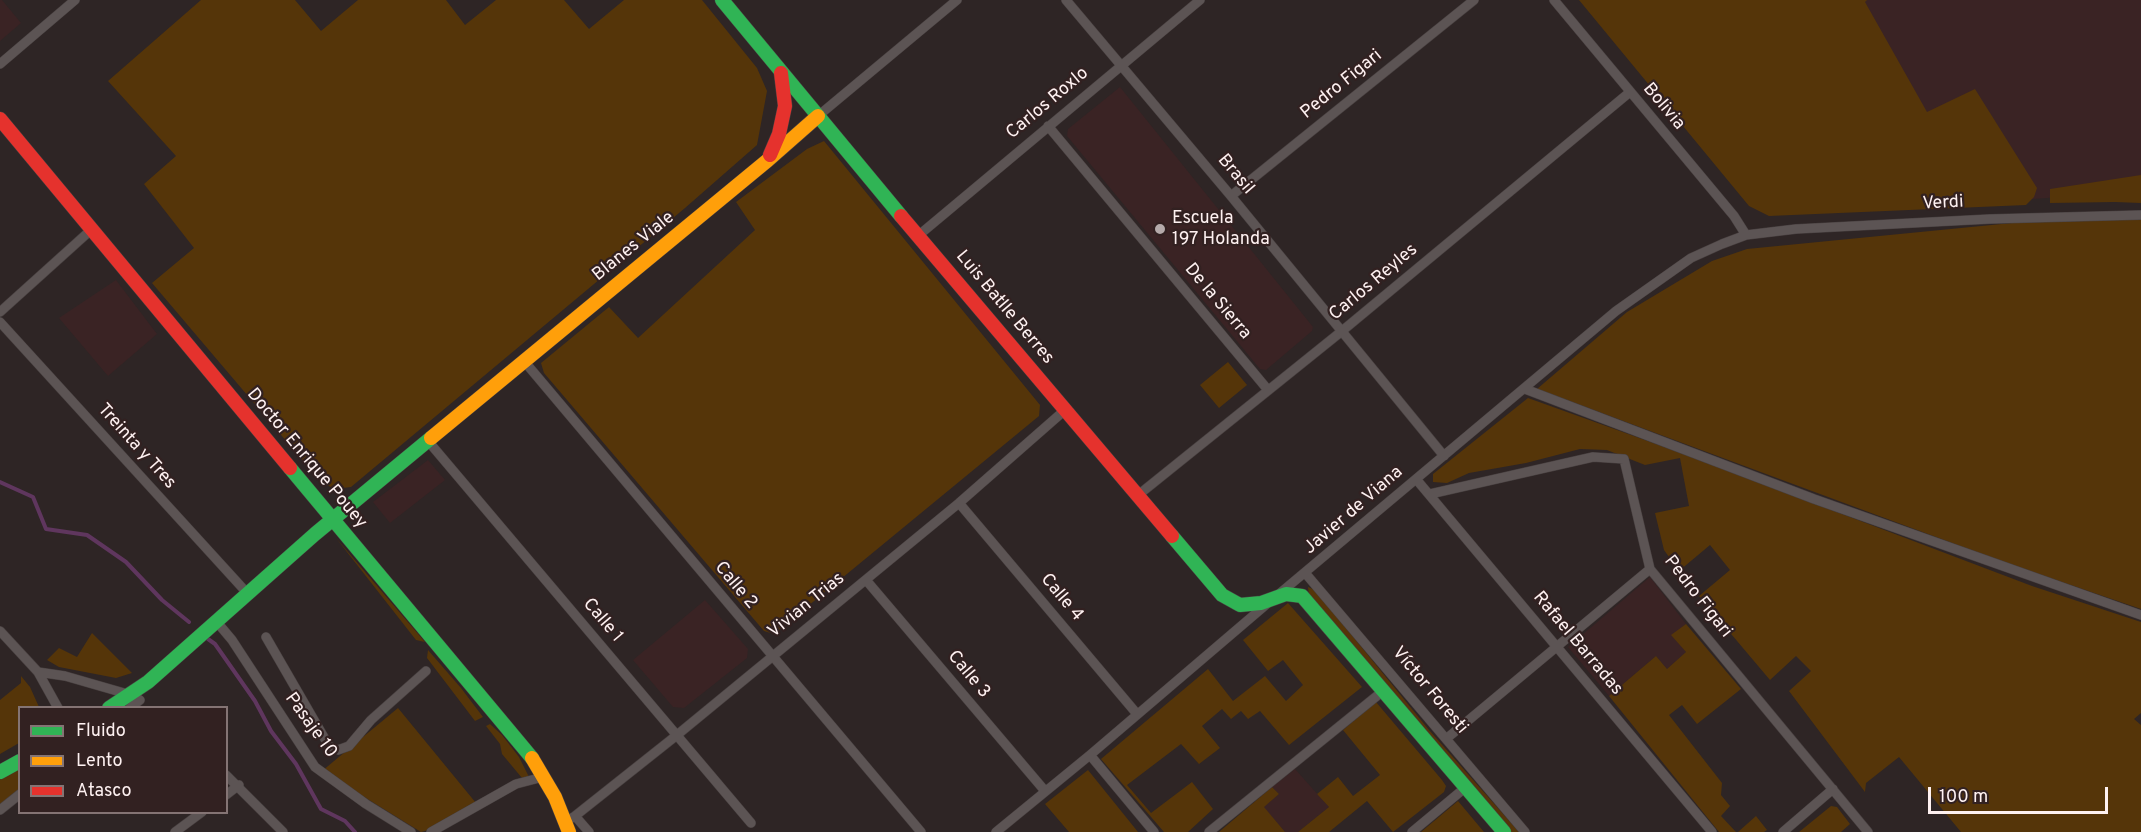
<!DOCTYPE html>
<meta charset="utf-8">
<style>
body{margin:0}
#map{position:relative;width:2141px;height:832px;overflow:hidden;background:#2e2525;font-family:Overpass,sans-serif}
canvas{display:block}
.legend{position:absolute;left:18px;top:706px;width:210px;height:108px;box-sizing:border-box;background:#322121;border:2px solid #847474;margin:0;padding:8px 10px;list-style:none;font-size:18px;color:#fef1f1}
.legend li{display:flex;align-items:center;gap:12px;height:30px}
.legend b{width:30px;border:2px solid #847474}
.scale{position:absolute;left:1928px;top:787px;width:180px;height:27px;box-sizing:border-box;border:3px solid #fef1f1;border-top:0;padding-left:8px;font-size:18px;line-height:21px;white-space:nowrap;color:#fef1f1;-webkit-text-stroke:4px #322121;paint-order:stroke}
</style>
<div id="map">
<canvas width="2141" height="832"></canvas>
<ul class="legend">
<li><b style="height:8px;background:#30b455"></b>Fluido</li>
<li><b style="height:8px;background:#ff9f0a"></b>Lento</li>
<li><b style="height:8px;background:#e5322d"></b>Atasco</li>
</ul>
<div class="scale">100 m</div>
</div>
<script>
const g = document.querySelector('canvas').getContext('2d');
g.lineJoin = 'round';
function fill(path, color) { g.fillStyle = color; g.fill(path, 'evenodd'); }
const toPath = rows => new Path2D(rows.map(r => 'M' + r).join(''));
function stroke(path, color, width, dash) { g.strokeStyle = color; g.lineWidth = width; g.lineCap = dash ? 'butt' : 'round'; g.setLineDash(dash || []); g.stroke(path); }
function write(font, color, halo, rows, align = 'center') {
  g.font = font + ' Overpass,sans-serif'; g.lineWidth = 4.5; g.setLineDash([]); g.textBaseline = 'middle'; g.strokeStyle = halo; g.fillStyle = color; for (const [text, x, y, turn = 0] of rows) {
    g.save(); g.translate(x, y); g.rotate((+turn || 0) * Math.PI / 180); g.textAlign = isNaN(turn) ? turn : align; if (halo) g.strokeText(text, 0, 0); g.fillText(text, 0, 0); g.restore();
  }
}
fill(toPath([
 [0,0,2,0,21,23,0,41],
 [1856,0,2141,0,2141,191,1966,204],
 [1120,87,1313,327,1312,331,1266,370,1260,369,1067,136,1068,129],
 [116,280,157,334,108,376,59,318],
 [428,460,445,480,390,523,373,502],
 [1650,577,1686,624,1672,635,1686,652,1667,669,1656,656,1609,696,1568,647],
 [705,600,748,649,747,658,684,708,673,707,633,660],
 [1295,769,1329,807,1298,832,1285,832,1263,807,1279,794,1272,787]
]), '#3a2324');
fill(toPath([
 [201,0,295,0,321,31,358,0,446,0,465,25,496,0,564,0,589,29,624,0,702,0,757,68,767,91,757,145,685,208,351,487,335,489,321,482,152,283,194,248,144,184,176,156,108,81],
 [1579,0,1867,0,1865,2,1927,112,1975,89,2037,188,2034,197,2026,205,1769,216,1749,206],
 [824,141,1040,405,1039,416,774,634,764,631,544,373,541,363,609,307,638,338,755,230,736,202,807,149],
 [2141,175,2141,203,2115,202,2050,203,2050,189],
 [2124,212,2141,213,2141,609,2006,563,1537,389,1627,312,1712,261,1747,249],
 [1228,362,1247,385,1219,408,1200,385],
 [1528,398,1684,454,2032,586,2141,622,2141,713,2134,719,2141,725,2141,832,1961,832,1899,757,1866,783,1865,792,1789,691,1811,671,1796,656,1770,680,1699,596,1730,570,1710,545,1679,571,1664,550,1655,513,1689,506,1680,458,1645,465,1607,450,1580,449,1526,463,1469,473,1447,483,1433,482,1433,474],
 [336,538,425,642,416,640],
 [1308,587,1315,590,1429,730,1519,832,1511,832,1309,595],
 [1288,603,1362,687,1289,745,1260,711,1248,719,1241,711,1231,719,1222,709,1202,726,1220,748,1199,764,1181,744,1127,785,1151,813,1192,782,1213,809,1188,832,1164,832,1101,759,1208,669,1233,701,1265,676,1286,701,1303,685,1283,660,1268,671,1243,640],
 [1686,624,1741,689,1697,724,1682,705,1669,715,1722,783,1721,795,1730,806,1721,816,1736,832,1719,832,1609,696,1656,656,1667,669,1686,652,1671,635],
 [92,633,132,673,116,678,59,667,47,660,59,648,77,657],
 [428,650,461,688,483,717,475,721,427,658],
 [21,676,30,687,39,707,20,708,19,743,0,754,0,700,21,683],
 [1376,702,1442,780,1446,786,1444,792,1393,832,1367,801,1329,832,1298,832,1329,807,1317,794,1338,777,1353,796,1380,775,1343,730],
 [398,708,476,803,440,827,421,832,322,771],
 [490,724,502,735,519,757,529,777,522,778,502,754,500,744,486,726],
 [19,767,19,791,0,807,0,779],
 [1088,770,1138,832,1069,832,1045,804],
 [1272,787,1279,794,1264,807,1285,832,1219,832],
 [1458,801,1484,832,1421,832],
 [1831,806,1837,807,1850,824,1841,832,1799,832],
 [1756,816,1767,830,1764,832,1738,832]
]), '#553509');
stroke(toPath([
 [0,482,33,497,46,529,87,535,126,562,162,600,189,622],
 [208,639,215,644,255,701,271,731,296,764,321,809,345,821,355,832]
]), '#5f365e', 4);
const street = toPath([
 [1066,0,1231,196,1444,456],
 [1554,0,1734,216,1746,235],
 [0,64,75,0],
 [818,116,957,0],
 [1048,126,1268,390],
 [1231,196,1474,0],
 [919,235,1200,0],
 [0,312,92,229],
 [0,322,248,594],
 [524,361,921,832],
 [1525,389,1814,499,2141,615],
 [428,441,751,823],
 [1416,479,1712,832],
 [1430,494,1593,457,1624,459,1650,569,1868,832],
 [1137,496,1342,331,1630,92],
 [959,503,1137,714],
 [1306,574,1525,832],
 [866,580,1045,791],
 [1279,594,1616,311,1691,258,1722,244,1746,235,1796,229,1990,219,2141,215],
 [216,621,232,640,315,767,366,804,411,832],
 [0,631,38,672,58,708],
 [266,637,329,746,338,750,349,746,371,720,426,671],
 [38,672,65,676,131,695,140,700,130,708],
 [1446,739,1650,569],
 [1090,755,1154,832],
 [226,775,283,832],
 [226,795,239,785],
 [0,810,20,794],
 [575,816,589,832],
 [565,822,575,816,677,735,959,503,1065,410],
 [175,832,202,812],
 [431,832,516,784,543,777],
 [996,832,1090,755,1268,603],
 [1209,832,1383,691],
 [1412,832,1466,787],
 [1783,832,1833,789]
]);
const fast = toPath([
 [722,0,901,216],
 [290,468,532,758],
 [1172,536,1222,595,1240,605,1261,603,1286,594,1302,596,1504,832],
 [109,708,148,682,315,534,431,438],
 [0,772,20,761]
]);
const slow = toPath([
 [431,438,768,160,818,116],
 [532,758,555,797,569,832]
]);
const jam = toPath([
 [0,119,290,468],
 [770,155,779,134,785,106,781,73],
 [901,216,1172,536]
]);
stroke(street, '#484040', 10);
stroke(fast, '#484040', 15);
stroke(slow, '#484040', 15);
stroke(jam, '#484040', 15);
stroke(street, '#5c5454', 9);
stroke(fast, '#30b455', 14);
stroke(slow, '#ff9f0a', 14);
stroke(jam, '#e5322d', 14);
for (const [x, y, r, color] of [
 [1160,229,6,"#b5aaaa"]
]) { const dot = new Path2D(); dot.arc(x, y, r, 0, 2 * Math.PI); g.fillStyle = color; g.fill(dot); stroke(dot, '#322121', 2); }
write('18px', '#fef1f1', '#322121', [
 ["Pedro Figari",1342,85,-39],
 ["Carlos Roxlo",1048,104,-40],
 ["Bolivia",1663,107,50],
 ["Brasil",1235,175,50],
 ["Verdi",1943,204,-3],
 ["Blanes Viale",634,247,-39],
 ["Carlos Reyles",1374,283,-40],
 ["De la Sierra",1217,302,50],
 ["Luis Batlle Berres",1004,308,50],
 ["Treinta y Tres",136,447,48],
 ["Doctor Enrique Pouey",306,459,50],
 ["Javier de Viana",1354,511,-41],
 ["Calle 2",735,586,50],
 ["Pedro Figari",1697,597,52],
 ["Calle 4",1061,598,50],
 ["Vivian Trias",807,606,-39],
 ["Calle 1",602,621,50],
 ["Rafael Barradas",1577,644,50],
 ["Calle 3",968,675,50],
 ["Víctor Foresti",1429,691,50],
 ["Pasaje 10",310,726,54]
]);
write('18px', '#fef1f1', '#322121', [
 ["Escuela",1172,219],
 ["197 Holanda",1172,240]
], 'left');
</script>
